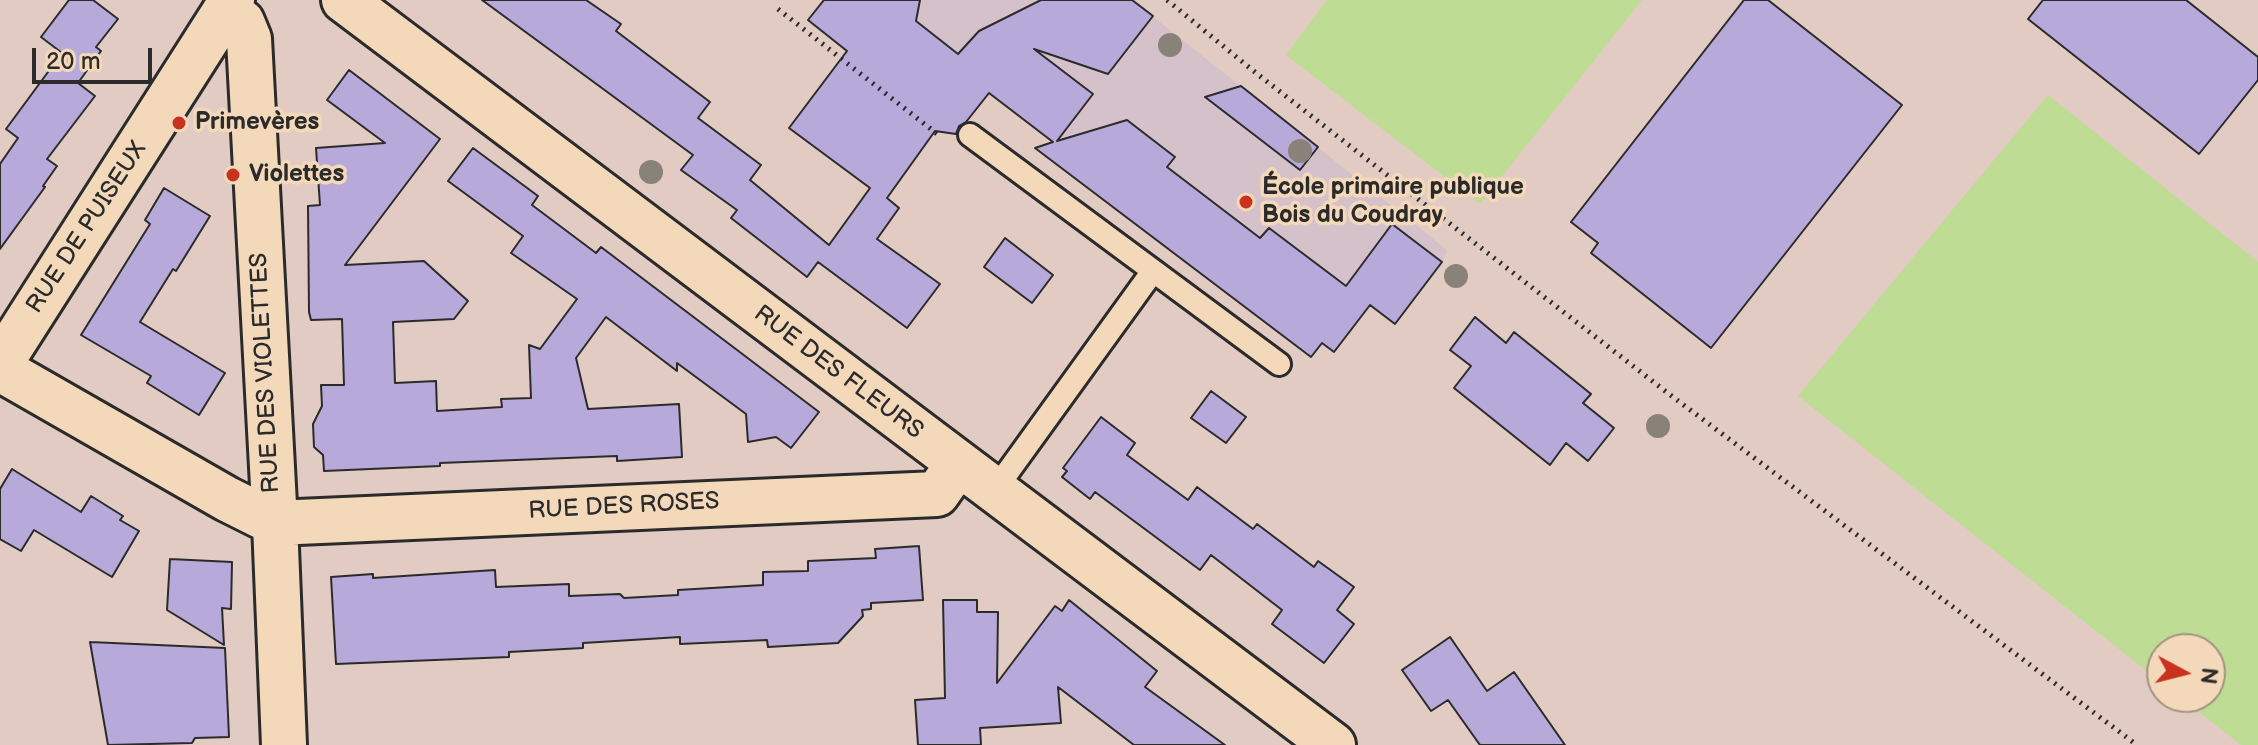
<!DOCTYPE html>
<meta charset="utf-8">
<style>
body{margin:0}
#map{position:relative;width:2258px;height:745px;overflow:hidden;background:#e1cbc3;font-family:"Balsamiq Sans",sans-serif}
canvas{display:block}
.north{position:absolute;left:2146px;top:633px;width:80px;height:80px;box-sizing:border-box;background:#f3d9ba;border:2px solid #a39381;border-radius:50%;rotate:97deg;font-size:22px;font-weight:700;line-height:32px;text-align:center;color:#2b2b2b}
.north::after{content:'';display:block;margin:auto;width:28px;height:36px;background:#c8321e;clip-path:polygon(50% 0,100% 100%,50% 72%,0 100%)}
.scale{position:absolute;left:32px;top:48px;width:120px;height:36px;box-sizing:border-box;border:4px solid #2b2b2b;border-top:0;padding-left:10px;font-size:24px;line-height:28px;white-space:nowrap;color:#2b2b2b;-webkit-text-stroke:6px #f3d9ba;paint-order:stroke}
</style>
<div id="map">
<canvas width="2258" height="745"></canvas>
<div class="north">N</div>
<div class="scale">20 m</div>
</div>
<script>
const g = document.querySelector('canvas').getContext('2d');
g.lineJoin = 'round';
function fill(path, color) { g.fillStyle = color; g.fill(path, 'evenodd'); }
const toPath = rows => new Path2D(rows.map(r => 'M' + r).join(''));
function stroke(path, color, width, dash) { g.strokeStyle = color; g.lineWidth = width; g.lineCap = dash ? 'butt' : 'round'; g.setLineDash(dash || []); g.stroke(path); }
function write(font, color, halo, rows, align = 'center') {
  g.font = font + ' "Balsamiq Sans",sans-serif'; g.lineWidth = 7; g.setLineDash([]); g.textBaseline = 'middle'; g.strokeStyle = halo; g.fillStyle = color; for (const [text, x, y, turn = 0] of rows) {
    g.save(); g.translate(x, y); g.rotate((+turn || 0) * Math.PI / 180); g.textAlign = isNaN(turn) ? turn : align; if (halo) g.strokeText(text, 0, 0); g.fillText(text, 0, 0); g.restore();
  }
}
fill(toPath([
 [824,0,1132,0,1447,250,1442,262,1395,324,1370,306,1334,352,1322,343,1312,357,1042,153,1051,141,991,92,959,131,954,133,948,132,808,20]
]), '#d4c1ca');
fill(toPath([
 [1327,0,1642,0,1480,204,1286,55],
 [2048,95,2258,262,2258,745,2241,745,2180,697,2210,697,2210,649,2162,649,2162,683,1798,396]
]), '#bedc94');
const building = toPath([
 [69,0,93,0,118,19,96,47,101,51,78,83,95,96,47,159,57,166,43,186,45,187,0,249,0,164,18,138,6,129,62,53,41,37,69,0],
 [482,0,586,0,621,24,616,31,710,102,698,118,761,165,750,180,829,245,870,188,789,128,847,51,808,20,824,0,920,0,916,21,958,54,979,31,1041,0,1132,0,1153,16,1108,74,1034,49,1093,94,1057,141,1127,120,1175,157,1167,167,1260,238,1269,228,1346,286,1392,224,1442,262,1395,324,1370,305,1334,352,1322,343,1311,357,1035,148,1053,142,989,93,966,122,959,126,956,134,935,131,887,198,899,208,877,239,940,284,907,328,818,262,807,277,731,218,737,210,681,170,693,155,482,0],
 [1744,0,1768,0,1902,105,1711,348,1591,253,1598,243,1571,222,1744,0],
 [2043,0,2186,0,2258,57,2258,80,2199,154,2028,19,2043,0],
 [349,70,440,139,345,265,424,261,468,301,454,319,393,322,395,383,436,381,437,411,502,407,501,399,531,398,529,345,540,349,577,299,511,253,523,236,448,181,473,148,538,196,532,205,596,253,601,247,819,412,791,448,776,437,748,442,746,414,677,363,677,371,606,317,576,358,588,409,679,404,682,457,617,461,617,456,440,463,440,466,324,471,323,455,314,447,313,424,322,406,321,385,344,385,342,319,311,320,309,312,308,206,320,205,316,148,385,143,327,100,349,70],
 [1241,86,1318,147,1300,170,1205,97,1241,86],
 [164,188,210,216,176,271,173,269,140,322,225,373,199,415,147,383,151,376,81,335,150,224,145,220,164,188],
 [1005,238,1053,275,1032,303,984,267,1005,238],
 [1475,317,1506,343,1514,332,1591,394,1583,403,1614,428,1588,461,1566,443,1550,465,1454,388,1471,366,1450,350,1475,317],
 [1211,391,1246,417,1226,443,1191,418,1211,391],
 [1101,417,1135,443,1127,455,1188,500,1197,487,1253,529,1257,524,1314,567,1318,561,1354,587,1337,610,1354,624,1324,663,1272,624,1282,610,1211,555,1200,570,1095,492,1090,499,1062,477,1067,471,1063,468,1101,417],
 [12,469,81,512,91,496,123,516,120,520,139,531,112,577,34,530,21,551,0,539,0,489,12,469],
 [919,546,923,600,871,603,871,609,862,610,863,616,838,643,768,647,767,640,680,644,680,637,583,643,583,648,509,652,509,657,336,664,331,577,373,574,373,578,495,570,496,587,569,584,569,596,620,594,624,598,678,595,678,590,763,585,763,572,808,571,808,561,876,558,875,549,919,546],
 [170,559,232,562,231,609,222,608,224,645,167,610,170,559],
 [943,600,977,600,977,612,998,612,997,683,1055,606,1062,611,1069,600,1157,671,1145,687,1225,745,1134,745,1058,687,1061,723,980,728,981,745,918,745,915,700,945,698,943,600],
 [1450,637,1487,691,1514,672,1565,745,1480,745,1448,700,1431,711,1402,670,1450,637],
 [90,642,225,648,229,737,195,738,192,743,108,745,90,642]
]);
fill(building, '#b7a9d9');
stroke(building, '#2b2b2b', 2);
const lane = toPath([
 [970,135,1279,364],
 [994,491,1153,271]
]);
const street = toPath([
 [344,0,1333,745],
 [225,12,242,22,249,39,275,523,284,745],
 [0,364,232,0],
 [0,369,227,499,275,523,937,494,958,464]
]);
stroke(lane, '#2b2b2b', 28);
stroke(street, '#2b2b2b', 50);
stroke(toPath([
 [1167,0,1256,73,1669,394,2137,745],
 [778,9,941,137]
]), '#2b2b2b', 5, [2, 6]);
stroke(lane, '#f3d9ba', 22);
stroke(street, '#f3d9ba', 44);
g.fillStyle = '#898278';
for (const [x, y] of [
 [1170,45],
 [1300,151],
 [651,172],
 [1456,276],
 [1658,426]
]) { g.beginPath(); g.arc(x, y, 12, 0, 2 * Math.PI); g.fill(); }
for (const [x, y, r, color] of [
 [179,123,8,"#c8321e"],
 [233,175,8,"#c8321e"],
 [1246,202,8,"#c8321e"]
]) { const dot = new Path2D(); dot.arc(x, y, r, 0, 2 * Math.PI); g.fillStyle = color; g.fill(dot); stroke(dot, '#f3d9ba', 3); }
write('bold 24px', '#2b2b2b', '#f3d9ba', [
 ["Primevères",195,123],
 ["Violettes",249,175],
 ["École primaire publique",1262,188],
 ["Bois du Coudray",1262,216]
], 'left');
write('24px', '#2b2b2b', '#f3d9ba', [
 ["RUE DE PUISEUX",87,228,-57],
 ["RUE DES VIOLETTES",266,373,-93],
 ["RUE DES FLEURS",838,373,37],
 ["RUE DES ROSES",624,507,-3]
]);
</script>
